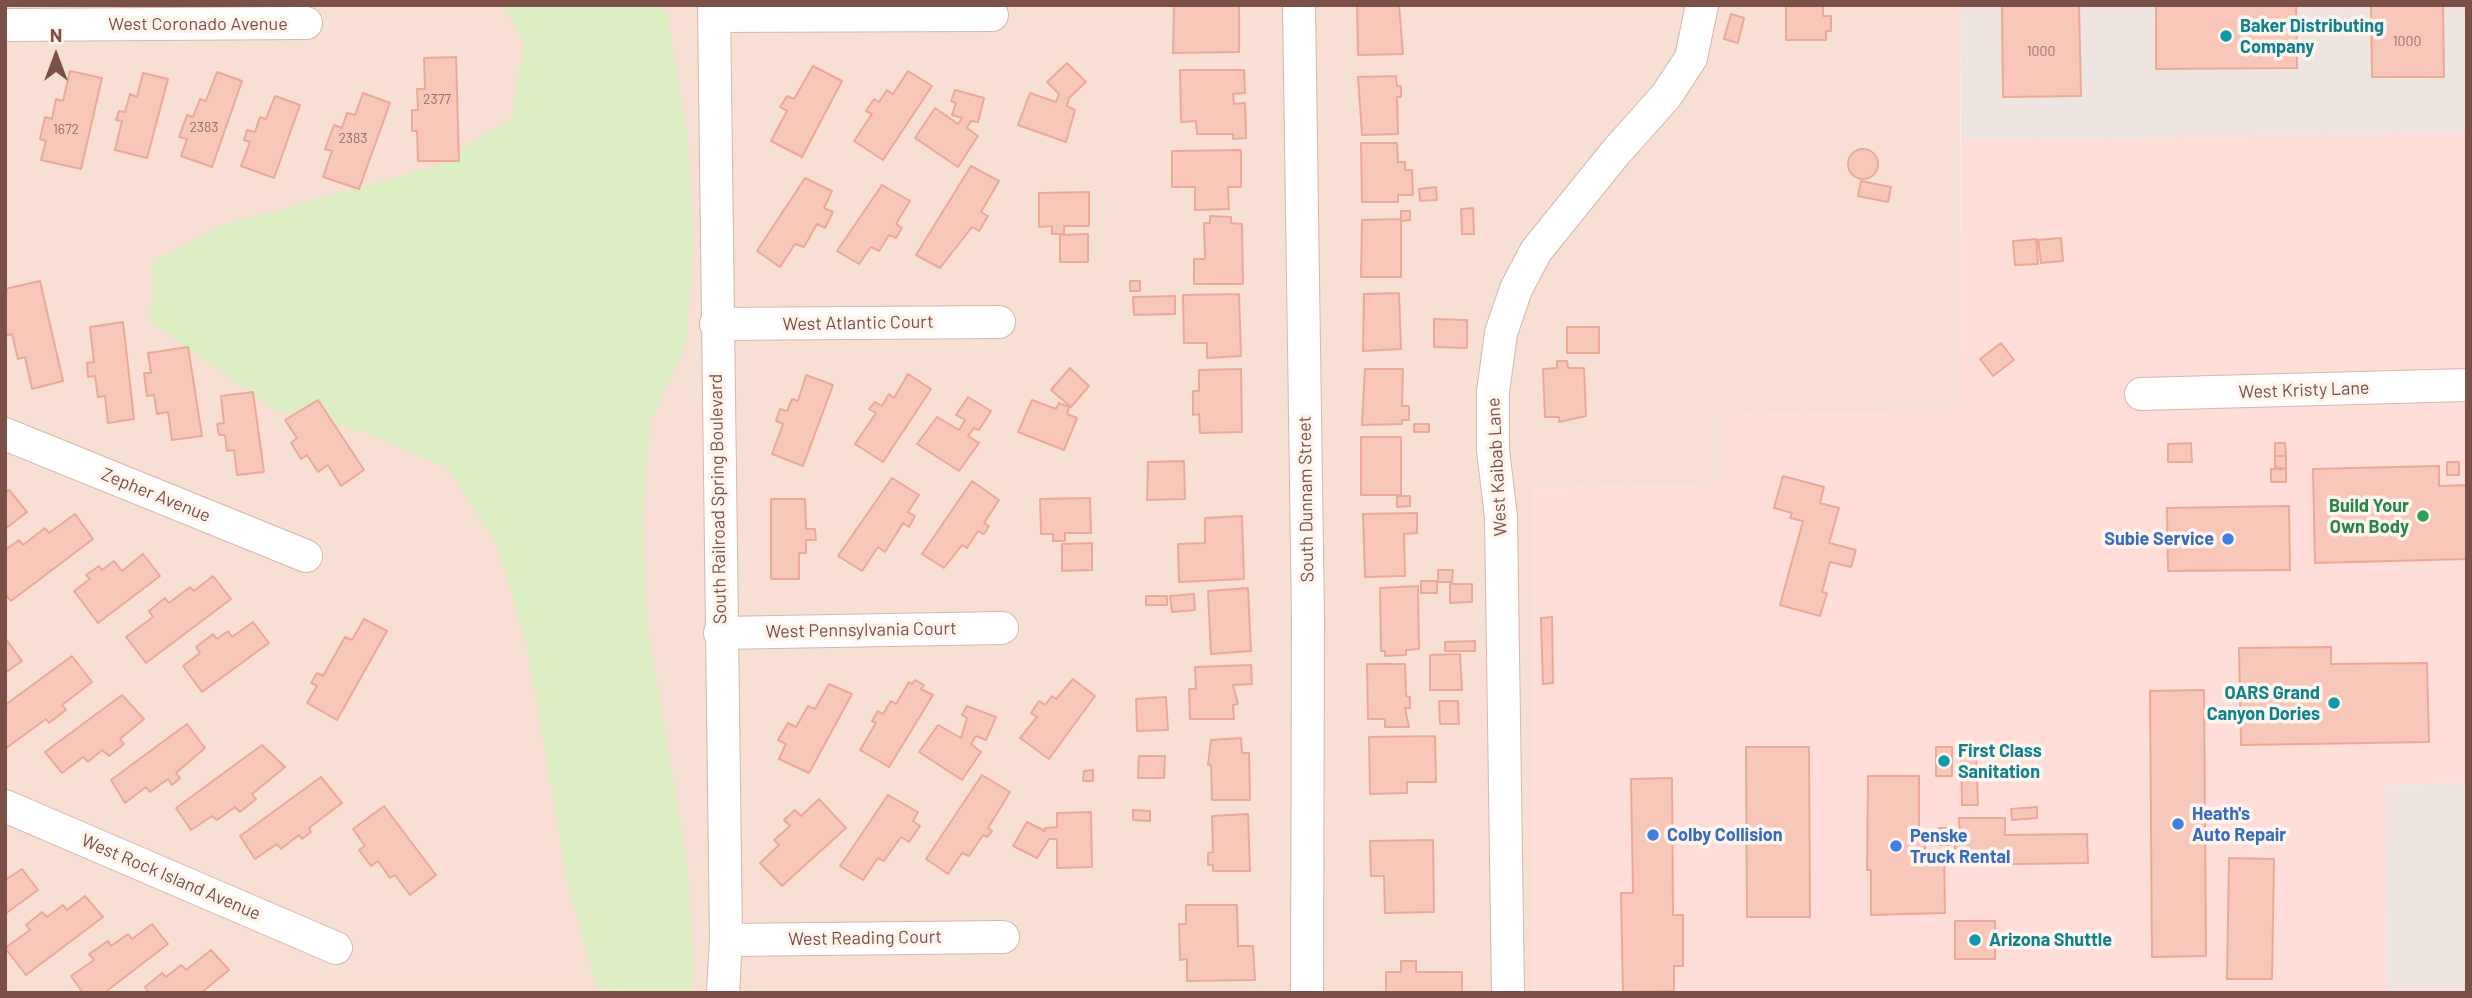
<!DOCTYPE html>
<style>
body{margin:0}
#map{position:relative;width:2472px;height:998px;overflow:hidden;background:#fff0e5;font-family:Barlow,sans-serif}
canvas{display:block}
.frame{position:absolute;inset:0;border:7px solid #7b5047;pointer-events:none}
.north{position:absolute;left:21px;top:21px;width:70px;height:70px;-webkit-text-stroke:5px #fff5ee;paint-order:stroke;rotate:0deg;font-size:19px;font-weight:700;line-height:28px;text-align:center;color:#7b5047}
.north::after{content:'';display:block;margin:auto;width:24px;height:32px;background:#7b5047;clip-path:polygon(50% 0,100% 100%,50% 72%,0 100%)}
</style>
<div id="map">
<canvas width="2472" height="998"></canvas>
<div class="frame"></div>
<div class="north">N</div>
</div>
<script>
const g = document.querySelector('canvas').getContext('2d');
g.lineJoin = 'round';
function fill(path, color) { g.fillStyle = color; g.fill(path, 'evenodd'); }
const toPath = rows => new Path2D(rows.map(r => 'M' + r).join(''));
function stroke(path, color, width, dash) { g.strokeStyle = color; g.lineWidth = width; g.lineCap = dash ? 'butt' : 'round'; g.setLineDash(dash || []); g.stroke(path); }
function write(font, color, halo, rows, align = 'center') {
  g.font = font + ' Barlow,sans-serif'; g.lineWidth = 7; g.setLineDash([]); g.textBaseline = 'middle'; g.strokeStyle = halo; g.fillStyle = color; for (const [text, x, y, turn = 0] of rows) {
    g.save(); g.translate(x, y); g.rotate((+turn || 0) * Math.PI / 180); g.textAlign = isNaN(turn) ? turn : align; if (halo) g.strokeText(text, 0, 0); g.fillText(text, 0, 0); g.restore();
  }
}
fill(toPath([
 [5,5,1960,5,1961,410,1723,416,1722,483,1533,489,1532,993,5,993]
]), '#f7e0d3');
fill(toPath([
 [2467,133,2467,783,2386,785,2387,993,1532,993,1533,489,1722,483,1723,416,1961,410,1961,140]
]), '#ffded9');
fill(toPath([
 [1960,5,2467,5,2467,133,1961,140],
 [2467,783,2467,993,2387,993,2385,785]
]), '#eee4e0');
fill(toPath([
 [503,5,664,5,668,19,688,137,694,246,686,344,650,423,642,522,648,630,688,866,694,975,691,993,598,990,568,886,528,650,497,545,448,468,367,433,277,411,151,322,153,262,221,226,434,167,512,118,524,43]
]), '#dceec2');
const building = toPath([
 [1174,5,1239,5,1239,52,1173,53,1174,5],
 [1357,5,1399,5,1403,54,1358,55,1357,5],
 [1786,5,1823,5,1823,16,1831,16,1831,31,1826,31,1826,40,1786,40,1786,5],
 [2002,5,2079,5,2081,96,2003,97,2002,5],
 [2156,5,2296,5,2297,68,2156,69,2156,5],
 [2371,5,2443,5,2444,77,2372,77,2371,5],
 [1731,14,1744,18,1738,43,1724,39,1731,14],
 [456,57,459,161,418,161,417,131,412,131,412,110,418,110,417,89,425,89,424,58,456,57],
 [1067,63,1086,82,1069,98,1067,106,1075,110,1066,142,1018,125,1030,93,1056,102,1059,94,1047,82,1067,63],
 [813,66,842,81,802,157,771,141,787,111,780,107,787,96,794,99,813,66],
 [1180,70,1244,70,1245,93,1233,94,1234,104,1245,103,1246,138,1233,139,1233,134,1197,134,1196,121,1181,122,1180,70],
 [70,71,102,78,81,169,41,160,46,141,40,139,45,117,52,119,56,99,63,101,70,71],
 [908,71,932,86,883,160,854,141,872,114,866,111,874,99,879,102,887,90,893,94,908,71],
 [217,72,242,81,212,167,181,156,187,139,179,137,187,115,193,117,200,99,206,101,217,72],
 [143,73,168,79,147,158,115,150,122,121,116,120,119,111,125,112,130,94,137,97,143,73],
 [1396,76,1397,86,1401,86,1401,97,1397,97,1398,134,1362,135,1358,77,1396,76],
 [955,90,984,98,978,122,971,121,967,128,978,136,958,167,915,138,935,108,958,124,962,118,952,115,956,103,951,101,955,90],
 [363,93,390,103,359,189,323,177,332,151,325,149,334,125,342,128,347,113,355,115,363,93],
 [275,96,300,105,274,178,241,166,250,142,244,140,247,130,255,132,260,117,266,119,275,96],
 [1361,143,1397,143,1398,162,1405,162,1405,170,1412,170,1413,195,1398,195,1398,202,1362,202,1361,143],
 '1848 164a15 15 0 1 1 30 0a15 15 0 1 1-30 0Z',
 [1241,150,1241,187,1228,187,1229,209,1195,210,1195,187,1172,187,1172,151,1241,150],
 [971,166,999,181,981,212,988,216,979,231,972,227,940,268,916,255,971,166],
 [805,178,832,191,824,208,833,212,825,228,817,224,804,247,795,244,780,267,757,251,805,178],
 [1861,181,1891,187,1888,202,1858,196,1861,181],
 [882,185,910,201,896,224,902,228,896,238,889,235,879,251,871,247,859,264,837,251,882,185],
 [1436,187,1437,200,1420,201,1419,189,1436,187],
 [1089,192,1089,226,1064,226,1064,234,1052,234,1052,226,1039,227,1039,193,1089,192],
 [1473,208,1474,234,1462,234,1461,209,1473,208],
 [1401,211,1410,211,1410,220,1401,221,1401,211],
 [1210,216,1231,217,1231,223,1242,224,1243,284,1194,284,1194,259,1205,259,1204,223,1210,223,1210,216],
 [1401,219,1401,277,1361,277,1362,220,1401,219],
 [1088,234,1088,262,1060,262,1060,235,1088,234],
 [2061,238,2063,261,2041,263,2038,240,2061,238],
 [2036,239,2038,264,2015,265,2013,241,2036,239],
 [40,281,63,381,32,389,25,357,18,359,12,334,5,336,5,289,40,281],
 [1130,281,1140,281,1140,291,1130,291,1130,281],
 [1399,293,1401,349,1363,351,1364,294,1399,293],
 [1239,294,1241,356,1207,358,1207,343,1184,343,1183,295,1239,294],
 [1175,296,1175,314,1134,315,1133,297,1175,296],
 [1434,319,1467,320,1467,348,1434,347,1434,319],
 [123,322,134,419,108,423,105,396,98,397,95,376,88,377,87,363,94,362,90,327,123,322],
 [1567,327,1599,327,1599,353,1567,353,1567,327],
 [2001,343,2014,360,1993,376,1980,359,2001,343],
 [188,347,202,436,172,440,168,412,157,414,154,395,147,396,144,373,151,373,148,353,188,347],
 [1557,361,1567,361,1568,368,1584,368,1586,416,1559,422,1559,417,1545,417,1543,369,1557,368,1557,361],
 [1070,368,1089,386,1071,407,1051,390,1070,368],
 [1241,369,1242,432,1200,433,1199,414,1193,415,1193,391,1199,391,1199,370,1241,369],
 [1365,369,1403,369,1402,406,1409,406,1409,420,1402,420,1402,424,1362,425,1365,369],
 [908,374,931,389,883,462,855,444,876,413,869,409,875,402,882,406,889,394,894,398,908,374],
 [806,375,833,385,803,466,772,454,783,424,776,421,780,409,787,411,792,399,798,401,806,375],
 [253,392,264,472,237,475,234,450,227,451,225,435,219,435,217,424,224,423,221,396,253,392],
 [968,397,991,411,979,430,974,428,968,436,979,443,959,471,917,444,937,417,959,430,965,420,956,415,968,397],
 [318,400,364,470,341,486,328,465,318,472,307,455,301,459,291,443,297,438,285,420,318,400],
 [1032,400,1056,409,1059,403,1069,407,1067,414,1077,418,1064,450,1018,432,1032,400],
 [1414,424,1429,424,1429,432,1414,432,1414,424],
 [1361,437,1401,437,1401,495,1361,495,1361,437],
 [2191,443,2192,462,2168,462,2168,444,2191,443],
 [2275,443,2285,443,2286,456,2275,456,2275,443],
 [2275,456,2286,456,2286,469,2275,467,2275,456],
 [1184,461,1185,499,1147,500,1148,462,1184,461],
 [2447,462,2459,462,2459,475,2447,475,2447,462],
 [2439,466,2439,486,2467,485,2467,559,2315,563,2313,469,2439,466],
 [2271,469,2286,469,2286,482,2271,482,2271,469],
 [1783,476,1824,487,1820,503,1839,508,1829,543,1856,550,1851,567,1830,562,1822,592,1827,593,1820,616,1780,605,1803,521,1790,518,1792,513,1774,508,1783,476],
 [892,478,919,495,908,512,915,516,909,527,903,523,885,552,878,547,862,571,838,556,892,478],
 [972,481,999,500,984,523,989,526,984,534,978,531,967,548,962,545,944,568,922,554,972,481],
 [9,490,27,512,5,529,5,492,9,490],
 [1397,496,1410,496,1410,506,1397,507,1397,496],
 [1090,498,1091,533,1065,533,1065,541,1053,541,1053,534,1041,534,1040,499,1090,498],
 [771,499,805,499,806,529,815,529,816,540,806,540,806,553,799,553,799,579,771,579,771,499],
 [2289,506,2290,570,2168,571,2167,508,2289,506],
 [1417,513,1417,533,1404,534,1405,576,1365,577,1363,514,1417,513],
 [75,514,93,539,11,601,5,594,5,550,19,540,23,545,45,528,49,533,75,514],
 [1242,516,1244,579,1179,582,1178,544,1205,543,1205,518,1242,516],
 [1092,543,1092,570,1062,571,1062,544,1092,543],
 [143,554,160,576,98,623,74,591,90,579,86,575,99,566,102,570,114,561,122,571,143,554],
 [1438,570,1453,570,1452,582,1438,582,1438,570],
 [213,576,231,599,146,663,126,637,153,617,149,611,165,598,169,603,190,587,194,591,213,576],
 [1421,581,1437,581,1437,593,1421,593,1421,581],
 [1450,584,1472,584,1472,602,1450,603,1450,584],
 [1418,586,1419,649,1406,650,1406,655,1385,656,1385,651,1381,651,1380,588,1418,586],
 [1248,588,1251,651,1211,654,1208,591,1248,588],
 [1194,594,1195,610,1172,612,1170,596,1194,594],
 [1146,596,1167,596,1167,605,1146,605,1146,596],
 [1552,617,1553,683,1543,684,1541,618,1552,617],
 [364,619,387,631,337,720,307,703,317,686,311,683,317,673,323,676,345,637,352,640,364,619],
 [253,622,269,643,202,692,183,666,200,653,196,647,213,634,217,639,228,631,232,637,253,622],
 [5,638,22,661,5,673,5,638],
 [1475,641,1475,651,1445,651,1445,642,1475,641],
 [2331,647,2331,664,2427,663,2429,742,2241,745,2239,648,2331,647],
 [1460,654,1462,690,1430,690,1430,655,1460,654],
 [72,656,92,682,62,705,66,710,49,723,46,719,5,749,5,705,72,656],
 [1367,664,1405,664,1406,696,1410,697,1410,708,1405,708,1409,727,1385,727,1385,719,1368,719,1367,664],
 [1251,665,1252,684,1233,685,1238,704,1233,705,1234,719,1190,719,1189,689,1196,689,1195,667,1251,665],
 [1073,679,1095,696,1049,759,1020,738,1037,717,1031,713,1039,701,1045,705,1052,696,1056,699,1073,679],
 [915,680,924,685,921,689,933,695,889,767,860,750,876,723,872,721,878,711,883,714,891,701,896,704,909,682,912,684,915,680],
 [829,684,852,694,809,773,779,759,786,744,778,740,788,723,796,727,808,706,815,709,829,684],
 [2204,690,2206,956,2152,957,2150,691,2204,690],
 [122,695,144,719,120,739,124,744,109,756,102,750,88,762,83,757,62,773,45,752,122,695],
 [1166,697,1168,730,1137,731,1136,699,1166,697],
 [1439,701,1458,701,1459,724,1440,724,1439,701],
 [967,706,996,717,986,740,976,736,971,744,981,752,962,780,919,752,938,725,961,738,967,718,962,715,967,706],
 [187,724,205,748,176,773,180,778,172,785,168,779,150,792,146,787,125,803,111,780,187,724],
 [1435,736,1436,782,1407,782,1407,793,1370,794,1369,737,1435,736],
 [1241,738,1242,753,1249,753,1250,800,1212,800,1211,765,1208,765,1211,740,1241,738],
 [262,745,285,767,252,794,256,799,240,812,235,807,217,820,212,816,191,830,176,808,262,745],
 [1746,747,1809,747,1810,917,1747,917,1746,747],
 [1936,747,1952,747,1952,776,1936,776,1936,747],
 [1961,751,1976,751,1978,805,1962,805,1961,751],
 [1139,756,1165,756,1164,778,1138,778,1139,756],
 [1093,770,1093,781,1083,781,1084,771,1093,770],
 [982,775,1010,792,988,828,992,831,987,837,983,835,969,856,962,853,948,874,926,859,982,775],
 [1868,776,1919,776,1919,837,1925,837,1925,854,1944,854,1945,913,1871,915,1871,870,1867,870,1868,776],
 [321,777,342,803,309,828,311,832,302,839,299,835,281,849,277,844,255,859,240,836,321,777],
 [1672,778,1673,915,1683,915,1683,966,1674,966,1674,991,1623,992,1621,893,1633,893,1631,779,1672,778],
 [888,795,918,812,913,821,920,826,909,842,901,837,884,861,878,858,863,880,840,866,888,795],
 [819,799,846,828,782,886,760,863,779,845,774,840,790,826,784,820,795,810,801,816,819,799],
 [384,806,436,875,410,895,395,875,390,878,378,861,371,866,359,850,365,846,353,829,384,806],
 [2037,807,2037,818,2012,820,2011,809,2037,807],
 [1133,810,1150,811,1150,821,1133,820,1133,810],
 [1091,812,1092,867,1057,868,1057,839,1049,839,1037,858,1013,846,1027,822,1045,831,1045,828,1057,827,1057,813,1091,812],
 [1248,814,1250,871,1213,871,1213,865,1208,865,1208,853,1213,852,1212,816,1248,814],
 [1959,818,2005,818,2005,835,2087,834,2088,863,1955,865,1955,835,1960,835,1959,818],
 [1939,828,1951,828,1951,845,1939,845,1939,828],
 [1433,840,1434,912,1385,913,1384,876,1371,876,1370,841,1433,840],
 [2229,858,2274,859,2272,979,2227,979,2229,858],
 [22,869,38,890,5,914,5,880,22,869],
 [85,896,103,917,26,975,5,948,30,930,26,925,42,912,47,917,63,905,67,910,85,896],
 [1186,905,1237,905,1238,946,1253,946,1255,980,1187,981,1187,959,1180,960,1179,924,1186,924,1186,905],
 [1955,921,1995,921,1995,959,1955,959,1955,921],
 [152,924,168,944,104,993,83,993,71,976,94,960,89,954,108,941,111,946,128,934,132,939,152,924],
 [211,950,229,970,201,993,149,993,145,987,162,973,166,977,181,965,186,970,211,950],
 [1401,961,1416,961,1416,972,1462,972,1462,993,1386,993,1386,972,1401,972,1401,961]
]);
fill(building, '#f7c7ba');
stroke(building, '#eca998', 2);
const minor = toPath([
 [714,5,726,940,723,993],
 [1299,5,1308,619,1307,993],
 [714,16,992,15],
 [5,25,306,23],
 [716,324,999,322],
 [2141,394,2467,385],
 [5,434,306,556],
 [720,633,1002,628],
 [5,806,336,948],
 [726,940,1003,937],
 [1508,993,1501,517,1493,450,1493,392,1501,333,1516,289,1536,251,1616,152,1666,96,1691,58,1702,5]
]);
stroke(minor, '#d5b7ac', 34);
stroke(minor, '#fff', 32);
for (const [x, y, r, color] of [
 [2226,36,7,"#0f9aa8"],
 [2423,516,7,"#2e9e5b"],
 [2228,539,7,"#3f7fe0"],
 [2334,703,7,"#0f9aa8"],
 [1944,761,7,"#0f9aa8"],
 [2178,824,7,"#3f7fe0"],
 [1653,835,7,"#3f7fe0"],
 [1896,846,7,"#3f7fe0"],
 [1975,940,7,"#0f9aa8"]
]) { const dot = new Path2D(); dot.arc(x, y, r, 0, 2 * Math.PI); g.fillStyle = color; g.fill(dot); stroke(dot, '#fff5ee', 2.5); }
write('14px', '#9a6e64', null, [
 ["1000",2407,41],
 ["1000",2041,51],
 ["2377",437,99],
 ["2383",204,127],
 ["1672",66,129],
 ["2383",353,138]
]);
write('18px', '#7b5047', '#fff5ee', [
 ["West Coronado Avenue",198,24],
 ["West Atlantic Court",858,323,-1],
 ["West Kristy Lane",2304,390,-2],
 ["West Kaibab Lane",1497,467,-93],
 ["Zepher Avenue",156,495,22],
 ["South Railroad Spring Boulevard",718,499,-91],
 ["South Dunnam Street",1306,499,-91],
 ["West Pennsylvania Court",861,630,-1],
 ["West Rock Island Avenue",171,877,23],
 ["West Reading Court",865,938,-1]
]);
write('bold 18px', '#0d838f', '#fff5ee', [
 ["Baker Distributing",2240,26],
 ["Company",2240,47],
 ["OARS Grand",2320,693,"right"],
 ["Canyon Dories",2320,714,"right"],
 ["First Class",1958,751],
 ["Sanitation",1958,772],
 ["Arizona Shuttle",1989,940]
], 'left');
write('bold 18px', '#27864d', '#fff5ee', [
 ["Build Your",2409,506],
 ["Own Body",2409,527]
], 'right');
write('bold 18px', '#366cbe', '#fff5ee', [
 ["Subie Service",2214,539,"right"],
 ["Heath's",2192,814],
 ["Auto Repair",2192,835],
 ["Colby Collision",1667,835],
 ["Penske",1910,836],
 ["Truck Rental",1910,857]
], 'left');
</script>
